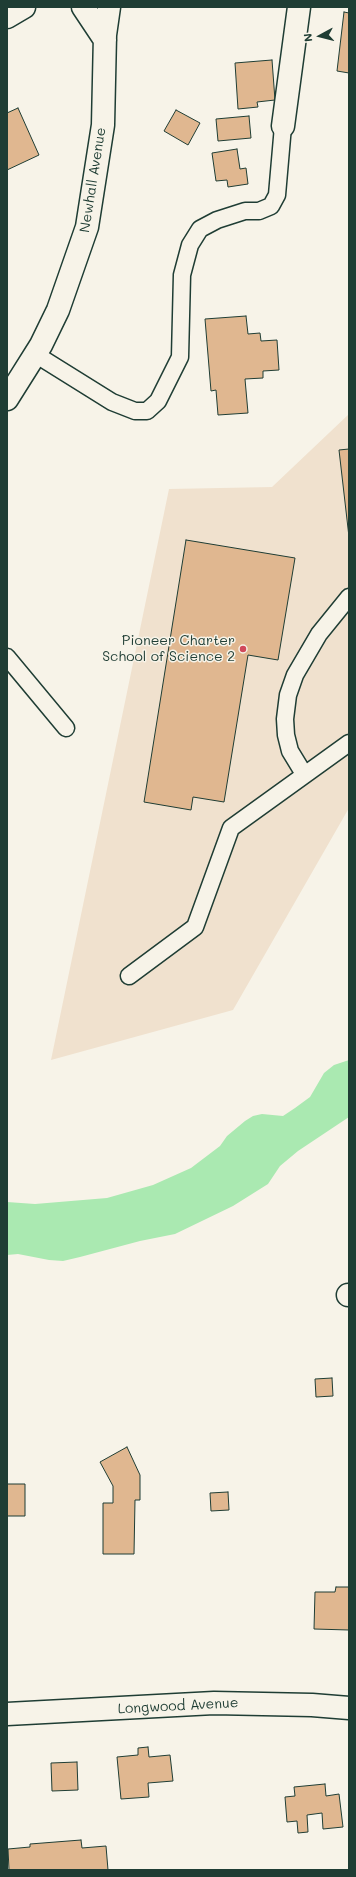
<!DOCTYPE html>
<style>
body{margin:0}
#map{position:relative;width:356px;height:1877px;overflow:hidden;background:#f7f3e8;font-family:Mali,sans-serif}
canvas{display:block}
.frame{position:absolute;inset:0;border:8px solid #1f3d34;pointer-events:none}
.north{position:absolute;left:300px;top:16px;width:40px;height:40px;-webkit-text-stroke:3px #f7f3e8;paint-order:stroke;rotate:263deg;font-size:11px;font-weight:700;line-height:16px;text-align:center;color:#1f3d34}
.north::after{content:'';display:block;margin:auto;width:14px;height:18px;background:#1f3d34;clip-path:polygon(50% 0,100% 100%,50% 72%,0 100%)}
</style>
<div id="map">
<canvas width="356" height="1877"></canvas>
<div class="frame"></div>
<div class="north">N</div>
</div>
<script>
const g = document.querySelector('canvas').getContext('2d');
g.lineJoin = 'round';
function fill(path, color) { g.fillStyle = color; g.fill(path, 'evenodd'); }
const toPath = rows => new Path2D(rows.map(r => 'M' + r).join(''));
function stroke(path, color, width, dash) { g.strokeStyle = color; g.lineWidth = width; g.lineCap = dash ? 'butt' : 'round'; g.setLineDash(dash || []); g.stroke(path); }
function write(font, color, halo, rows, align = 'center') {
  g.font = font + ' Mali,sans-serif'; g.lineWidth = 3; g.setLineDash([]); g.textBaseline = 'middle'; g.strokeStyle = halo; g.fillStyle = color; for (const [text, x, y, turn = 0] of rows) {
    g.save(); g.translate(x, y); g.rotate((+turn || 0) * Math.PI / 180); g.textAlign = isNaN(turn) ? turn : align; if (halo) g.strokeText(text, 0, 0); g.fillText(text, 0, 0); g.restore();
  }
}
fill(toPath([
 [349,414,349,808,233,1010,51,1060,169,489,272,487]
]), '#f0e1ce');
fill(toPath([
 [349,1060,349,1117,298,1151,280,1166,268,1184,233,1206,175,1234,140,1241,80,1257,63,1261,49,1260,18,1254,7,1255,7,1202,35,1204,107,1198,153,1185,191,1168,220,1146,227,1136,245,1121,253,1116,262,1114,283,1116,295,1108,310,1097,324,1073,334,1065]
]), '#aae9b1');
const building = toPath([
 [344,12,349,13,349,73,337,71,344,12],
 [272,60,275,100,257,102,258,107,238,109,235,63,272,60],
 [18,108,39,155,7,170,7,113,18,108],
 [176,110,200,123,188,145,164,131,176,110],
 [249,116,251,138,218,141,216,119,249,116],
 [237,149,240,169,246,168,248,184,228,187,227,180,216,181,212,153,237,149],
 [246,316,248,334,260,333,261,341,277,340,279,370,263,371,263,378,245,379,248,413,218,415,216,390,211,391,205,319,246,316],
 [349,449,349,537,339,450,349,449],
 [186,540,295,558,278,660,248,655,224,802,193,797,191,810,144,802,186,540],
 [332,1378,333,1396,316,1397,315,1379,332,1378],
 [127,1447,140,1475,140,1500,135,1500,134,1554,103,1554,103,1503,113,1503,113,1486,100,1462,127,1447],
 [7,1484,25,1484,25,1516,7,1516,7,1484],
 [228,1492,229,1510,211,1511,210,1493,228,1492],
 [336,1587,349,1587,349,1630,314,1629,315,1592,335,1592,336,1587],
 [148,1747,149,1757,170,1755,173,1781,148,1783,149,1797,121,1799,117,1757,138,1755,138,1748,148,1747],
 [77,1762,78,1790,52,1791,51,1763,77,1762],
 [325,1784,326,1796,339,1794,343,1827,323,1829,322,1813,307,1815,308,1832,298,1833,297,1821,287,1822,285,1797,295,1796,294,1787,325,1784],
 [81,1840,82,1848,106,1846,108,1870,9,1870,8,1849,30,1847,30,1844,81,1840]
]);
fill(building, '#e0b790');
stroke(building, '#1f3d34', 1);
const service = toPath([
 [35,354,112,402,135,411,147,411,158,401,180,357,182,275,190,245,200,229,217,220,245,211,259,211,271,206,277,195,283,126],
 [7,657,66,728],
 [304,774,290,751,286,735,285,719,288,695,295,675,319,634,349,597],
 [129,976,195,927,231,828,349,743]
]);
const minor = toPath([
 [83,7,105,40],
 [7,17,24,7],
 [283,126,299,7],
 [7,399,41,345,58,310,87,227,103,125,105,35,109,7],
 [348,1295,349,1295],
 [7,1714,214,1703,312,1705,349,1708]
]);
stroke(service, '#1f3d34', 19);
stroke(minor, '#1f3d34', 25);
stroke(service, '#f7f3e8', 16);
stroke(minor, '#f7f3e8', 22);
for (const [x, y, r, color] of [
 [243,649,4,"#d1495b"]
]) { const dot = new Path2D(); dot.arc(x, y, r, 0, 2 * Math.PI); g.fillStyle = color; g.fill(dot); stroke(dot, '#f7f3e8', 1.5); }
write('14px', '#1f3d34', '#f7f3e8', [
 ["Newhall Avenue",93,180,-81],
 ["Longwood Avenue",178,1706,-3]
]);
write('14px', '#1f3d34', '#f7f3e8', [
 ["Pioneer Charter",235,641],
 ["School of Science 2",235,657]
], 'right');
</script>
